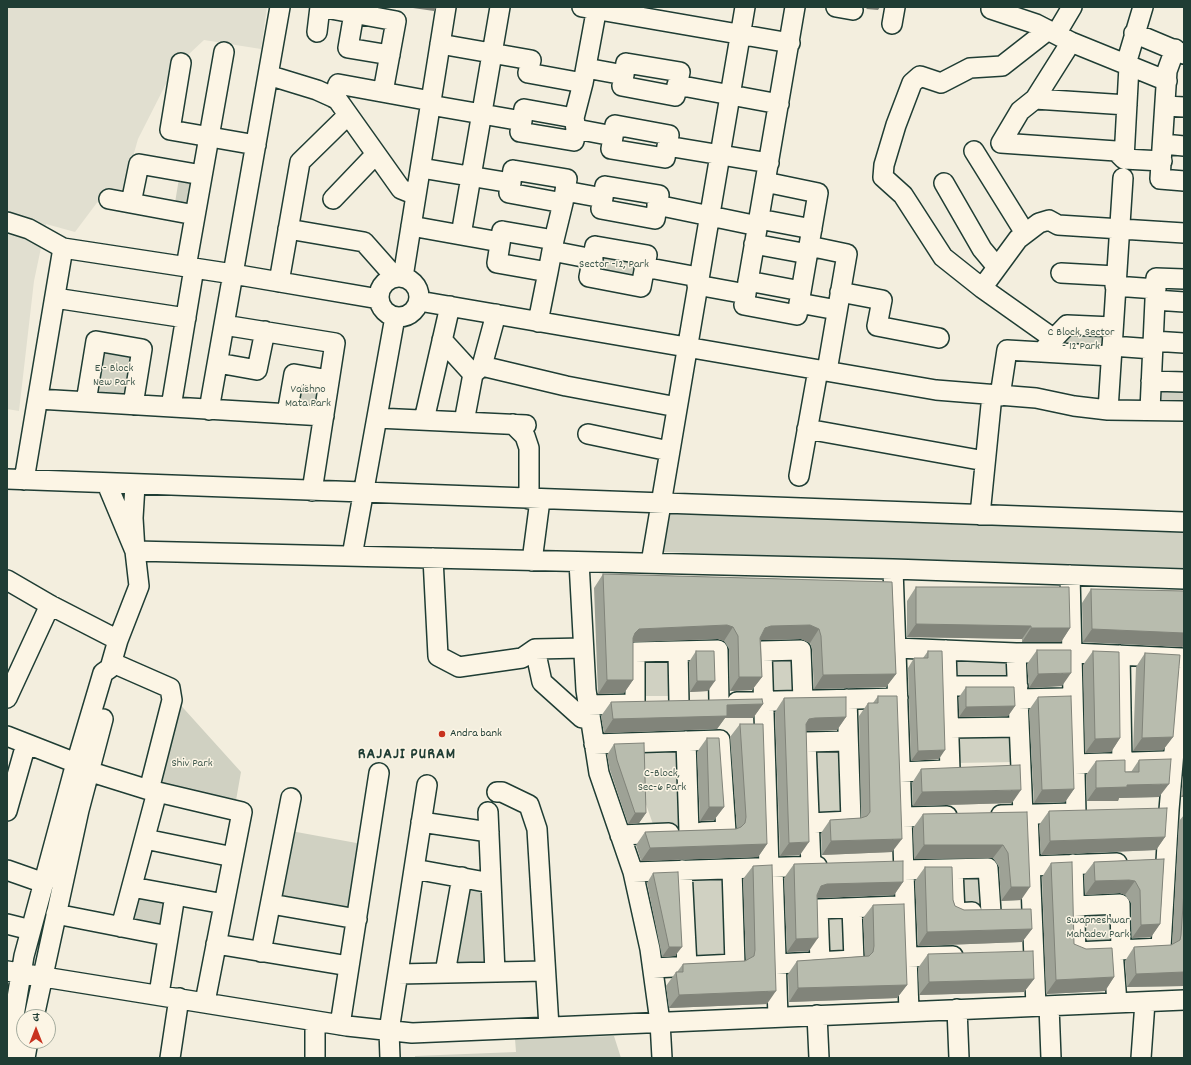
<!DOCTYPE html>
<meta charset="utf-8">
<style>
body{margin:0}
#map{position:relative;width:1191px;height:1065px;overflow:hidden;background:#f3eede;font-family:Dekko,"Playpen Sans Deva",sans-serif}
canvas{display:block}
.frame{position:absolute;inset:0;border:8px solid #1f3d34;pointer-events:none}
.north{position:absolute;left:16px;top:1009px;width:40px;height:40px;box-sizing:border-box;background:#fcf5e5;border:1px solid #a4ab9e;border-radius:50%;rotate:0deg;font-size:11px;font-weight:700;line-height:16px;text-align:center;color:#1f3d34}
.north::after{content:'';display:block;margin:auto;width:14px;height:18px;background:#c8321e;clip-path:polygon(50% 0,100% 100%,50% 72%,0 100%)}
</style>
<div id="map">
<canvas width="1191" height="1065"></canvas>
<div class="frame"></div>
<div class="north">उ</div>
</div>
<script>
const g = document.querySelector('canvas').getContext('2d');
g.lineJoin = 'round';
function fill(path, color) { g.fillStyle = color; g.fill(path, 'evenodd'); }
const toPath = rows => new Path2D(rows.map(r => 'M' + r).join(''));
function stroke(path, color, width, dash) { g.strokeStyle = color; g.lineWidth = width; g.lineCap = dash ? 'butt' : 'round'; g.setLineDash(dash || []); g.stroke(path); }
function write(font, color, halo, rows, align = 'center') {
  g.font = font + ' Dekko,sans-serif'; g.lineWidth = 3; g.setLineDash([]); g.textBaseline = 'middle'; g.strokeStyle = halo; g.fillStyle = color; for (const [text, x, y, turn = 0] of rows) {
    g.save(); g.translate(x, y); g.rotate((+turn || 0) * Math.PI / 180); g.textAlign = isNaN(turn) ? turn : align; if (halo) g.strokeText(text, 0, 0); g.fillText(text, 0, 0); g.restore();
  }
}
fill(toPath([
 [7,7,267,7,261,49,204,40,174,68,138,139,123,192,105,192,75,232,46,224,34,281,19,411,7,409]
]), '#e1dfd0');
fill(toPath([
 [180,172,201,176,194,213,174,209],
 [596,247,646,256,640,286,590,277],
 [1067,326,1112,328,1110,355,1043,351],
 [97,343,140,350,132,404,88,401],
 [295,376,328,382,322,415,288,412],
 [1153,382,1184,383,1184,410,1151,409],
 [669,513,1184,530,1184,568,663,552],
 [952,655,1011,657,1013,681,954,681],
 [769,656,797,656,798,694,770,694],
 [673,658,674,696,640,696,639,659],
 [176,700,241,772,235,806,155,786],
 [1015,731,1016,762,955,763,955,732],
 [844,745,846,817,815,819,813,746],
 [642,749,680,749,683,826,654,827,643,796],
 [291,831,362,844,349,911,279,898],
 [984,871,985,907,959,908,957,873],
 [725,875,729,959,691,960,688,877],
 [464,885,486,890,489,967,451,967],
 [135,892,170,899,163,930,128,924],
 [1118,905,1120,949,1077,951,1075,907],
 [845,914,846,955,826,956,825,915],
 [614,1036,621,1058,415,1058,415,1056,516,1052,515,1039]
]), '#d0d1c2');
const minor = toPath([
 [582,7,790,43],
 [836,7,853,10],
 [992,7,991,9,1036,24,1071,42,1167,81],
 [354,13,348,48,390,55],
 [892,24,895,7],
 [1048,30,1002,66,970,68,941,83,920,76,912,83,896,125,884,165,883,177,903,195,943,257,982,288,1054,339],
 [317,32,320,7,396,21,383,92],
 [1134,33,1184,54],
 [1056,34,1072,7],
 [1071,42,1035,99,1020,111,1001,143,1116,151,1124,159,1162,161],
 [440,44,531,60,528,73,583,83,597,7],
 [1175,49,1167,71,1160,179,1184,181],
 [181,63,170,130,256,145],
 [626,63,680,72,675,96,622,86,626,63],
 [1126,64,1143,7],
 [586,68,624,75],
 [268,75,317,90,337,99,401,189,416,195],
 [677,85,779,104],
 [334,98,338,84,431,101],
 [1035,99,1127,105],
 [430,105,522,121],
 [1165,106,1184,107],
 [524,109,574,118,576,129,574,141,520,132,524,109],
 [574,118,583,83],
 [615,125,669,135,665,158,611,149,615,125],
 [576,129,613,136],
 [1163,144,1184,146],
 [667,146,769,163],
 [974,151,1025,233],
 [1124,159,1129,66],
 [421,168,511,183],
 [513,170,567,179,563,203,509,193,513,170],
 [765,182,818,193,797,315,744,305,795,7],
 [944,183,982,249,997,267],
 [605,186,659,195,655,219,601,209,605,186],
 [565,191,603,198],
 [109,199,195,215],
 [333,199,376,154],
 [131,203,139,164,202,175],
 [657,205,758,226],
 [759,219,812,229],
 [7,222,29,229,63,248,233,274,379,299],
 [411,226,500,242],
 [288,229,364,242,395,277],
 [502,231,554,240,548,272,497,263,502,231],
 [461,235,500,7],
 [554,240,563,203],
 [754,244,808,254],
 [595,246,647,255,641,287,589,277,595,246],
 [809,246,847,254,827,371],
 [552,251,593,259],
 [186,267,224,52],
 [644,267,698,277],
 [1061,273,1116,276],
 '379 297a20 20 0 1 1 40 0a20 20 0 1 1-40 0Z',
 [403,277,446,7],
 [748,281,801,291],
 [279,282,300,162,348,115],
 [697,285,746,294],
 [1115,286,1156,289],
 [982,288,1018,239,1039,223,1049,220,1058,225,1184,233],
 [840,292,882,300,877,326,939,338],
 [55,298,186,318],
 [1155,300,1184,302],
 [419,301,936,390,1036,398,1074,406,1108,410,1184,411],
 [799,303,837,310],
 [538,322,548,272],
 [224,325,335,343,312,491],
 [442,340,473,374],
 [1153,341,1184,343],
 [1112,346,1153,349],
 [1046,347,1067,325,1113,327],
 [218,363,257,370,265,331],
 [482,366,566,386,677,407],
 [1151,381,1184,382],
 [1000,396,1007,350,1111,356],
 [38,399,324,416],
 [86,402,96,341,142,349,133,405],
 [171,407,194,268],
 [209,410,280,7],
 [1108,410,1123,178],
 [1150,410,1156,278,1184,279],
 [287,414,294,374,329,380],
 [377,418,526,425],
 [424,420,450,306],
 [464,422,473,374,482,366,496,314],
 [513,424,525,436,529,448,529,499],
 [807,429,985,461],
 [588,434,669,451],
 [799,476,818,370],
 [7,479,1184,522],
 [24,480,63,248],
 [135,485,133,518,135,551,893,569,1184,579],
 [980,515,992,395],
 [352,556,395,317],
 [433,558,438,656,459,667,522,658,535,649],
 [532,561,540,500],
 [579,562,586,690,599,773,633,872,650,949,660,1022,662,1058],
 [651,563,745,7],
 [893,569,909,1011],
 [1070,575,1076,813],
 [7,580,50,605,118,640],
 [583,648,535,649,542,682,582,718,590,718],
 [896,648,1016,653,1072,653,1182,658,1169,810,1161,948,1076,952,1073,864],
 [946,650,950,770],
 [678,651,679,703],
 [1016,653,1023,814],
 [1120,655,1122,762],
 [113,663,170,688,172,700,149,790],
 [948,686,1018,686],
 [7,698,50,605],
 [1018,699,1063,698],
 [737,702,898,698],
 [635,704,635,652,718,650,719,702],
 [588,705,635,704],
 [949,728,1019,727],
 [7,736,76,763,88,771,149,790,242,812,205,1002],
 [686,741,689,832],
 [594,744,720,740,726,831,702,832],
 [1075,764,1164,761],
 [900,772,945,770],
 [497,792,502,792,529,805,537,829,549,1027],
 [7,811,26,744],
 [488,812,495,972],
 [1028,814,1036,1006],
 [1001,815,1073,813],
 [902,817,947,816],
 [421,822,489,832],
 [809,823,851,821,847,699],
 [620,835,669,833],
 [145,839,233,857],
 [811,866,806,742,848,741],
 [1031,866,1117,863],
 [773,867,778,1017],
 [769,868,762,651,801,650,803,700],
 [414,869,491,883],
 [953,869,955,913,972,912],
 [7,870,44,883],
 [682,870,687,966],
 [904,870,988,868,991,912],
 [633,872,817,866],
 [132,887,224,904],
 [271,904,357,919],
 [1074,906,1120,904,1121,950],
 [56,914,168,936],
 [7,924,31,930],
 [121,927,157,792],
 [216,944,349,966],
 [1113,950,1117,1003],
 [261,952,291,798],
 [907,957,953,956],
 [820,962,818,909,898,906],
 [776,964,854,960,852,908],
 [653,968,735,964,732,869],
 [7,971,347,1026,412,1033,1184,1000],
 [445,973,462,877],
 [398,974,545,971],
 [159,994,175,895],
 [1049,1006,1051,1058],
 [957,1009,959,1058],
 [817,1015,819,1058],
 [34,1017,79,810,103,719],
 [315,1021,315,1058],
 [340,1025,379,773],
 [7,1058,24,956,73,774,103,673,110,668,118,640,139,586,135,551,107,484],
 [25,1058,28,1041],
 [170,1058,179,998],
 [390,1058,389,1031,427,785],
 [1141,1058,1145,1002]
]);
stroke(minor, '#1f3d34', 22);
stroke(minor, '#fcf5e5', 19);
fill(toPath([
 [603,574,892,582,896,674,886,687,814,689,812,649,810,643,801,639,762,640,761,640,762,677,752,690,730,691,729,649,724,641,718,639,633,642,633,680,624,693,598,694,594,588],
 [916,587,1070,628,1061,642,1022,642,1022,639,907,637,907,601],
 [1091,589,1184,591,1184,648,1182,647,1083,642,1082,603],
 [1037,650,1062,686,1029,688,1027,664],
 [696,651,708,691,690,692,689,662],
 [928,651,939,759,911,761,908,668,914,658,923,658],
 [1093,651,1120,738,1111,752,1085,753,1083,665],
 [1145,653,1173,737,1163,750,1133,751,1136,667],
 [966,687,1015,706,1008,716,959,717,959,697],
 [878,696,892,852,822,855,821,833,830,820,861,818,859,716,868,703,873,703],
 [1038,697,1074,789,1065,802,1034,803,1029,710],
 [784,698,846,717,837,730,806,731,800,855,780,856,775,712],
 [611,702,763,704,753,718,725,718,717,729,604,733,601,716],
 [740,724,767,844,758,857,641,861,636,845,645,832,737,829,730,737],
 [707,738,724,807,714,820,700,821,697,752],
 [614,744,646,813,639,823,628,824,610,770,607,755],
 [1139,760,1159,797,1119,798,1118,801,1087,801,1086,775,1096,761,1125,772,1131,772],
 [1184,764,1184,797,1181,797],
 [921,769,1012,803,913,806,912,783],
 [1049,811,1165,837,1156,850,1041,855,1039,825],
 [1027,812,1021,900,1001,901,999,867,993,858,914,859,913,828,923,814],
 [1184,815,1184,986,1127,987,1125,961,1134,947,1171,945,1172,945,1179,821],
 [1164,859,1160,924,1151,937,1132,938,1131,903,1125,895,1120,893,1085,895,1084,875,1094,862],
 [1051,863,1074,944,1114,977,1105,991,1046,994,1042,877],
 [794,864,903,882,894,895,817,898,809,951,787,952,784,878],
 [753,866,767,1004,669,1008,666,986,676,972,677,972,683,964,746,961,743,879],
 [925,867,953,900,955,906,964,910,1032,929,1022,942,918,946,915,881],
 [653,873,675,956,662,957,647,883],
 [873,905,907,985,897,998,789,1002,788,974,797,961,865,956,863,918],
 [928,954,1034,979,1024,992,919,995,918,968]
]), '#9ea296');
fill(toPath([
 [414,7,437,7,434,11,413,8],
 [868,7,880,7,878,10,866,9],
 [916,624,1031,626,1022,639,907,637],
 [727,625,733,627,724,641,718,639,630,642,635,633,639,629],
 [810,625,819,629,810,643,801,639,762,640,756,642,765,628,771,626],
 [1031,628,1070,628,1061,642,1022,642],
 [1092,629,1184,633,1184,645,1182,647,1083,642],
 [1071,673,1062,686,1029,688,1038,674],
 [896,674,886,687,814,689,823,675],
 [739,677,762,677,752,690,730,691],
 [607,680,633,680,624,693,598,694],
 [697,681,715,681,708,691,690,692],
 [763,704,753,718,725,718,717,729,604,733,613,719,727,705],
 [1015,706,1008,716,959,717,966,707],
 [846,717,837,730,805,731,806,724,809,719,815,718],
 [1173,737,1163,750,1133,751,1142,738],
 [1120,738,1111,752,1085,753,1095,739],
 [945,750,939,759,911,761,918,751],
 [1169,784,1159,797,1119,798,1118,801,1087,801,1096,788,1127,785],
 [1074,789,1065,802,1034,803,1042,790],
 [1021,790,1012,803,913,806,922,792],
 [1184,793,1184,797,1181,797],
 [709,807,724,807,714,820,700,821],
 [635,813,646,813,639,823,628,824],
 [1165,837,1156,850,1041,855,1050,841],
 [902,839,892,852,822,855,831,841],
 [809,842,800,855,780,856,789,843],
 [767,844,758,857,641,861,650,848],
 [924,845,1003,845,993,858,914,859],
 [1129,880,1135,881,1125,895,1120,893,1085,895,1095,881],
 [903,882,894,895,818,898,812,900,821,886,827,884],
 [1011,887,1030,887,1021,900,1001,901],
 [1160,924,1151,937,1132,938,1141,925],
 [1032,929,1022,942,918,946,927,932],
 [818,938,809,951,787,952,796,939],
 [669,947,682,947,675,956,662,957],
 [1184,972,1184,986,1127,987,1136,974],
 [1114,977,1105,991,1046,994,1056,980],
 [1034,979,1024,992,919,995,929,982],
 [907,985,897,998,789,1002,798,988],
 [776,991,767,1004,669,1008,679,995]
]), '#81847a');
const building = toPath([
 [603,574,892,582,896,674,823,675,821,636,819,629,810,625,771,626,765,628,760,638,762,677,739,677,738,636,733,627,727,625,639,629,635,633,633,638,633,680,607,680,603,574],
 [916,587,1069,587,1070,628,1031,628,1031,626,916,624,916,587],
 [1091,589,1184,591,1184,633,1092,629,1091,589],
 [1037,650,1071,650,1071,673,1038,674,1037,650],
 [696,651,714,651,715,681,697,681,696,651],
 [928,651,942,651,945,750,918,751,914,658,928,658,928,651],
 [1093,651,1119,652,1120,738,1095,739,1093,651],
 [1145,653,1180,655,1173,737,1142,738,1145,653],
 [966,687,1014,687,1015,706,966,707,966,687],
 [878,696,897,696,902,839,831,841,830,820,861,818,867,816,870,812,868,703,878,703,878,696],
 [1071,696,1074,789,1042,790,1038,697,1071,696],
 [846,697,846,717,815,718,809,719,806,724,809,842,789,843,784,698,846,697],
 [762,699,763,704,727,705,727,716,613,719,611,702,762,699],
 [740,724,763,724,767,844,650,848,645,832,736,829,741,827,745,823,746,817,740,724],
 [707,738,719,738,724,807,709,807,707,738],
 [644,743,646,813,635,813,617,760,614,744,644,743],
 [1171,759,1169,784,1127,785,1127,787,1096,788,1096,761,1125,760,1125,772,1139,772,1139,760,1171,759],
 [1020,765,1021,790,922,792,921,769,1020,765],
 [1167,808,1165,837,1050,841,1049,811,1167,808],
 [1027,812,1030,887,1011,887,1008,853,1003,845,924,845,923,814,1027,812],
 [1164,859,1160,924,1141,925,1140,890,1135,881,1129,880,1095,881,1094,862,1164,859],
 [903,861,903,882,827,884,821,886,817,895,818,938,796,939,794,864,903,861],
 [1072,862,1074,944,1086,949,1112,948,1114,977,1056,980,1051,863,1072,862],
 [772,865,776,991,679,995,676,972,683,972,683,964,745,961,754,956,755,950,753,866,772,865],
 [925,867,952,867,953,900,955,906,964,910,1031,909,1032,929,927,932,925,867],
 [678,872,682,947,669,947,653,873,678,872],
 [1184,891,1184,972,1136,974,1134,947,1171,945,1180,940,1181,935,1184,891],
 [904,904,907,985,798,988,797,961,869,956,873,952,874,946,873,905,904,904],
 [1033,951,1034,979,929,982,928,954,1033,951]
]);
fill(building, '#b8bcae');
stroke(building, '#81847a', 1);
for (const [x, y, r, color] of [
 [442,734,4,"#c8321e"]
]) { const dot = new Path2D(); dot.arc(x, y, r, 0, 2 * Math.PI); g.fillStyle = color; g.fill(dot); stroke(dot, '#fcf5e5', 1.5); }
write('12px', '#425b50', '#fcf5e5', [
 ["Sector -12, Park",614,265],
 ["C Block, Sector",1081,333],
 ["- 12 Park",1081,347],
 ["E - Block",114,369],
 ["New Park",114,383],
 ["Vaishno",308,390],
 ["Mata Park",308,404],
 ["Shiv Park",192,764],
 ["C-Block,",662,774],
 ["Sec-6 Park",662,788],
 ["Swapneshwar",1098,921],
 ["Mahadev Park",1098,935]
]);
write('12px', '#1f3d34', '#fcf5e5', [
 ["Andra bank",450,734]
], 'left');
g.letterSpacing = '1px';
write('bold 16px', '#1f3d34', '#fcf5e5', [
 ["RAJAJI PURAM",407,756]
]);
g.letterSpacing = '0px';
</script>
